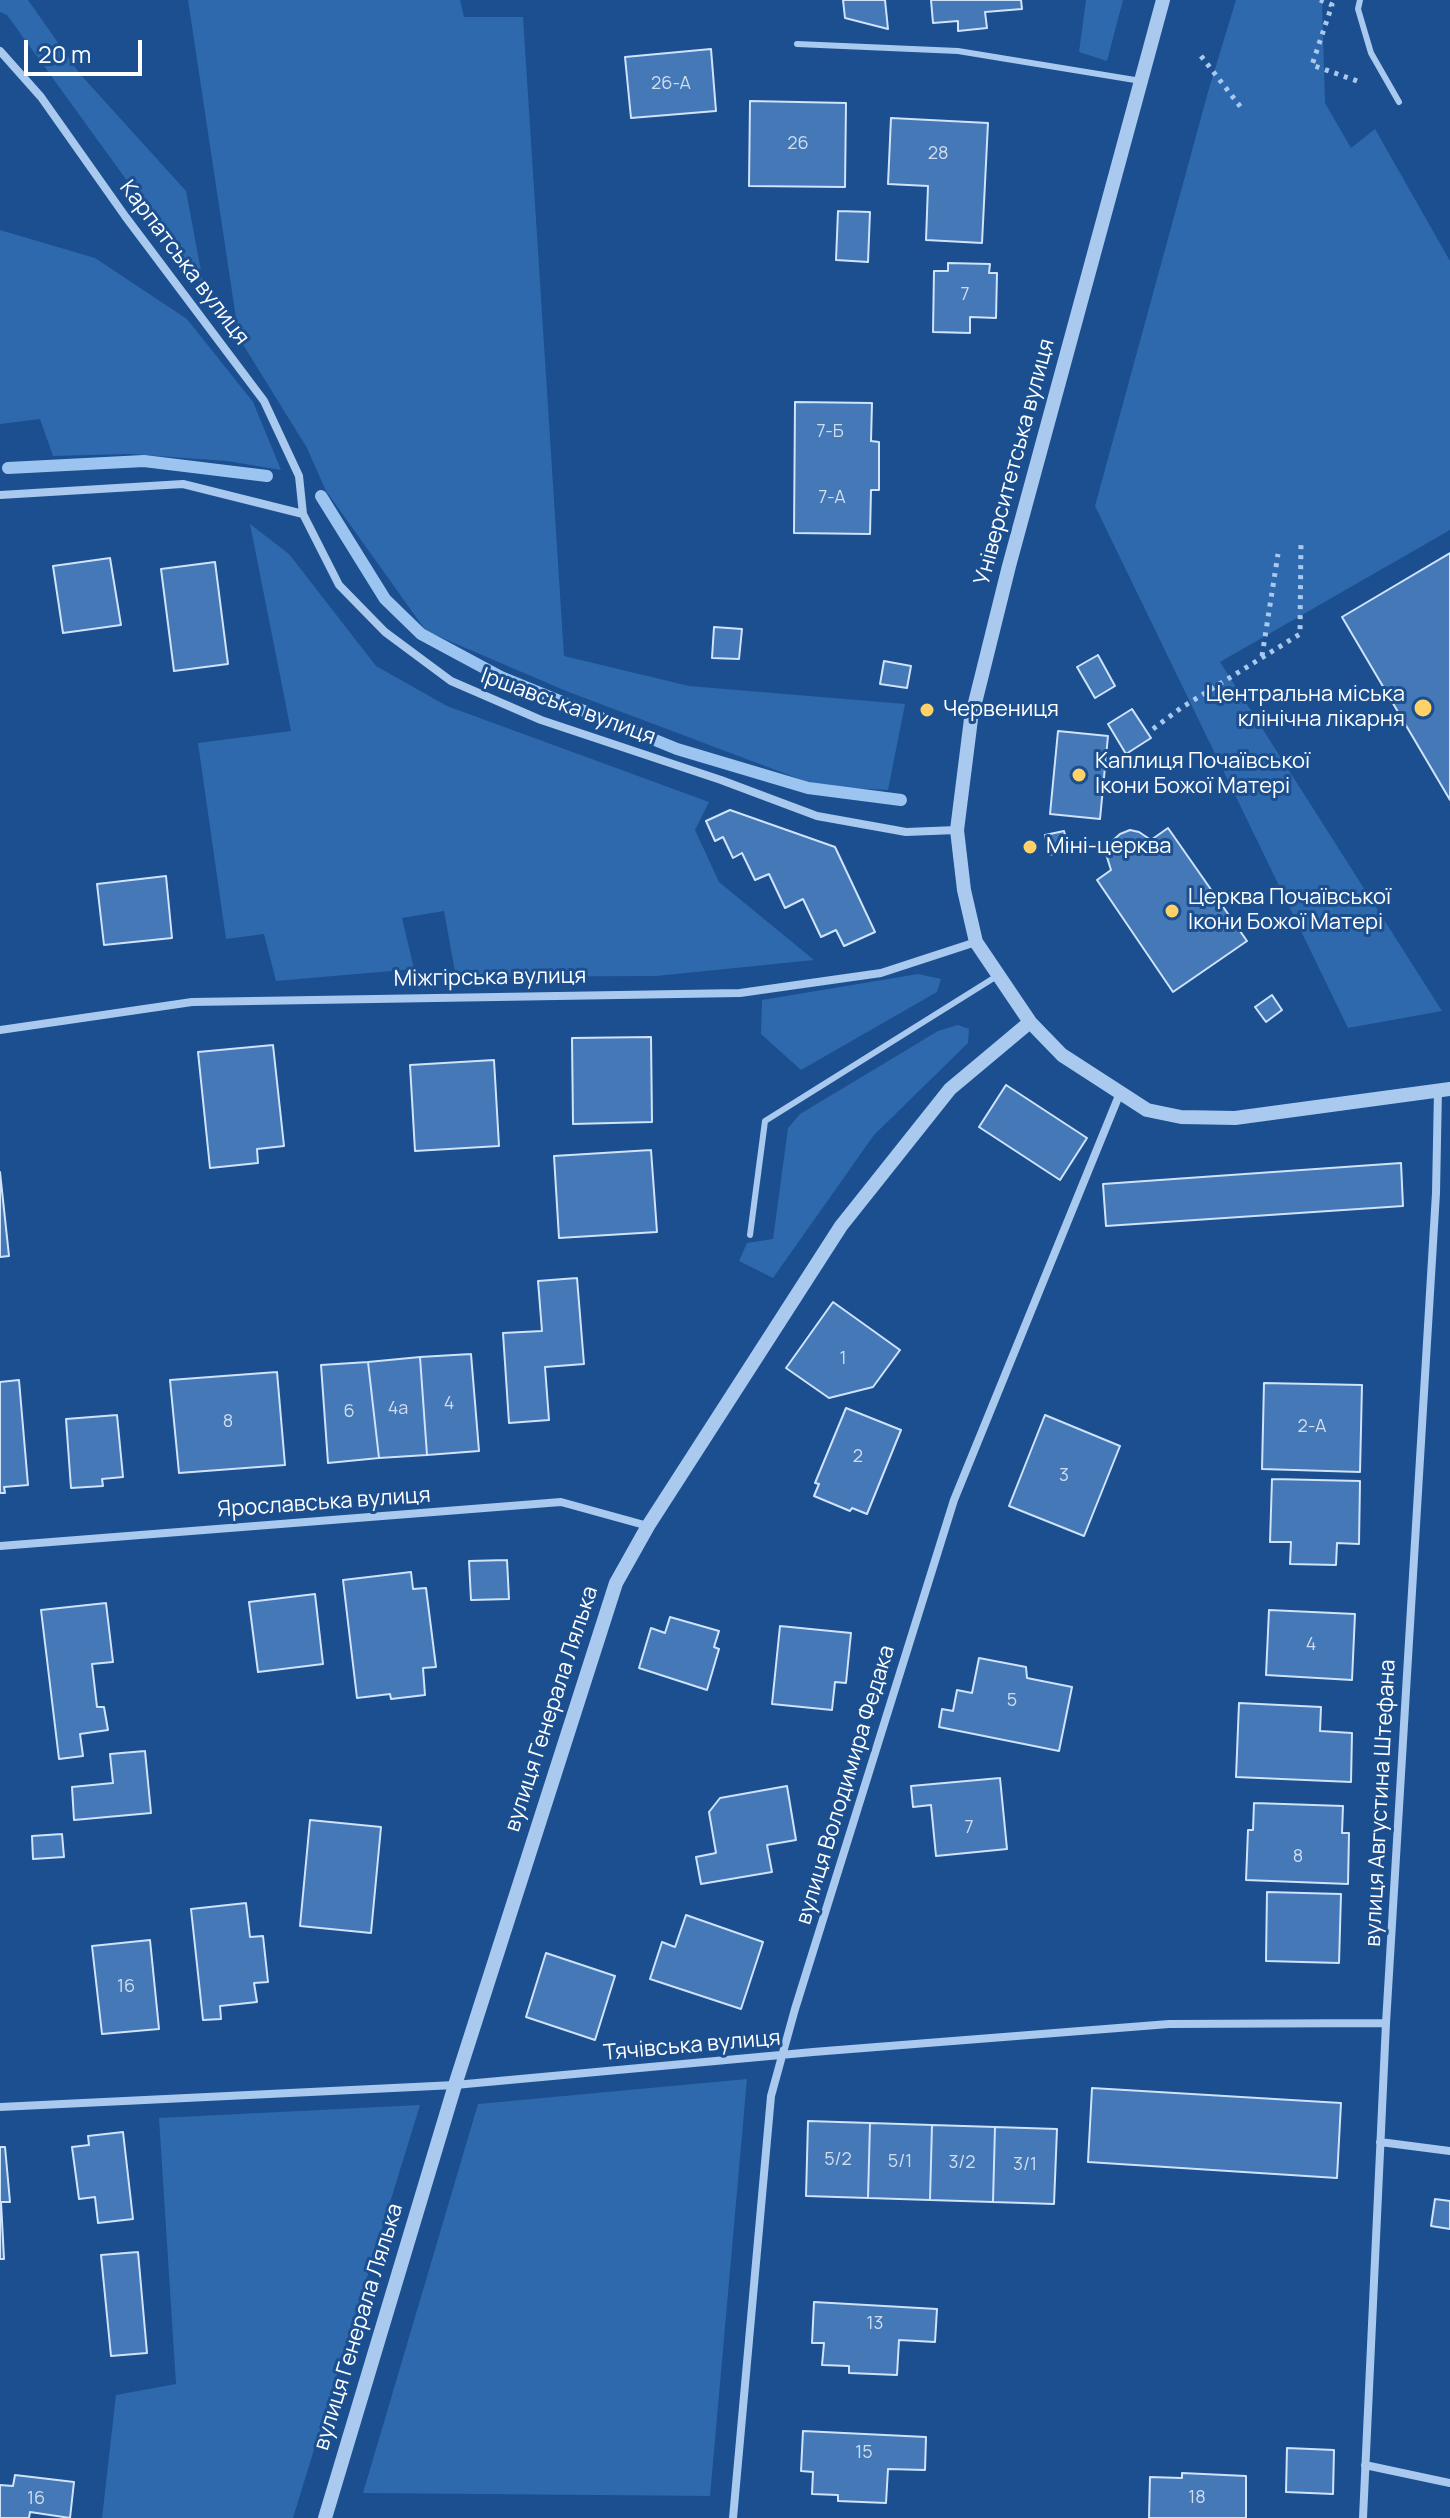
<!DOCTYPE html>
<meta charset="utf-8">
<style>
body{margin:0}
#map{position:relative;width:1450px;height:2518px;overflow:hidden;background:#1b4f8f;font-family:Manrope,sans-serif}
canvas{display:block}
.scale{position:absolute;left:24px;top:40px;width:118px;height:36px;box-sizing:border-box;border:4px solid #fff;border-top:0;padding-left:10px;font-size:24px;line-height:28px;white-space:nowrap;color:#fff;-webkit-text-stroke:6px #1b4f8f;paint-order:stroke}
</style>
<div id="map">
<canvas width="1450" height="2518"></canvas>
<div class="scale">20 m</div>
</div>
<script>
const g = document.querySelector('canvas').getContext('2d');
g.lineJoin = 'round';
function fill(path, color) { g.fillStyle = color; g.fill(path, 'evenodd'); }
const toPath = rows => new Path2D(rows.map(r => 'M' + r).join(''));
function stroke(path, color, width, dash) { g.strokeStyle = color; g.lineWidth = width; g.lineCap = dash ? 'butt' : 'round'; g.setLineDash(dash || []); g.stroke(path); }
function write(font, color, halo, rows, align = 'center') {
  g.font = font + ' Manrope,sans-serif'; g.lineWidth = 6; g.setLineDash([]); g.textBaseline = 'middle'; g.strokeStyle = halo; g.fillStyle = color; for (const [text, x, y, turn = 0] of rows) {
    g.save(); g.translate(x, y); g.rotate((+turn || 0) * Math.PI / 180); g.textAlign = isNaN(turn) ? turn : align; if (halo) g.strokeText(text, 0, 0); g.fillText(text, 0, 0); g.restore();
  }
}
fill(toPath([
 [0,0,28,0,80,74,186,191,204,287,7,15,0,12],
 [188,0,460,0,464,17,523,17,564,656,689,686,905,704,888,790,818,786,566,691,426,631,326,491,307,448,239,338],
 [1086,0,1123,0,1107,61,1079,52],
 [1236,0,1322,0,1325,103,1351,148,1375,129,1450,261,1450,530,1220,662,1442,1011,1348,1028,1095,506,1208,92],
 [0,230,95,258,187,319,253,402,281,470,227,461,130,454,53,456,40,419,0,424],
 [250,524,289,554,376,666,447,706,709,802,695,830,719,882,814,960,656,976,456,977,444,911,402,918,414,969,276,981,264,934,226,939,198,743,291,731],
 [918,974,941,979,937,992,801,1070,761,1034,762,1000],
 [958,1025,969,1029,968,1043,874,1135,773,1278,739,1261,747,1243,773,1239,788,1128,800,1114,938,1031],
 [747,2079,710,2496,363,2493,478,2104],
 [420,2105,293,2518,102,2518,116,2395,176,2384,159,2118]
]), '#2e69ad');
stroke(toPath([
 [8,468,144,461,267,476],
 [321,496,385,599,421,634,501,677,677,749,808,788,901,800]
]), '#9cc4f0', 12);
const building = toPath([
 [843,0,885,0,888,29,845,18,843,0],
 [931,0,1021,0,1022,9,985,12,987,28,958,31,958,21,933,23,931,0],
 [711,49,716,111,631,118,625,57,711,49],
 [750,101,846,103,845,187,749,186,750,101],
 [891,118,988,123,982,243,926,240,928,186,888,184,891,118],
 [838,211,870,212,868,262,836,260,838,211],
 [948,263,990,264,989,273,997,273,996,318,970,317,970,333,933,332,934,271,948,271,948,263],
 [795,402,872,403,871,441,879,442,879,490,871,490,870,534,794,533,795,402],
 [1450,553,1450,800,1342,617,1450,553],
 [110,558,121,625,63,633,53,566,110,558],
 [215,562,228,664,174,671,161,569,215,562],
 [714,627,742,629,739,659,712,658,714,627],
 [1098,655,1115,686,1095,698,1077,667,1098,655],
 [884,661,911,666,907,688,880,684,884,661],
 [1132,709,1151,738,1126,754,1108,724,1132,709],
 [1058,731,1108,736,1100,819,1050,814,1058,731],
 [730,810,835,847,875,932,844,946,836,930,821,937,803,899,785,908,769,874,755,880,742,853,733,858,723,837,715,841,706,821,730,810],
 [1168,828,1247,941,1173,992,1097,880,1111,870,1106,854,1110,843,1120,834,1130,830,1139,832,1151,840,1168,828],
 [1064,831,1069,850,1049,855,1045,835,1064,831],
 [166,876,172,938,104,945,97,884,166,876],
 [1272,995,1282,1010,1266,1022,1255,1007,1272,995],
 [651,1037,652,1122,573,1124,572,1038,651,1037],
 [273,1045,284,1146,257,1149,258,1163,210,1168,198,1052,273,1045],
 [494,1060,499,1146,415,1151,410,1065,494,1060],
 [1006,1085,1087,1138,1060,1180,979,1127,1006,1085],
 [651,1150,657,1232,559,1238,554,1156,651,1150],
 [1401,1163,1403,1206,1106,1226,1103,1184,1401,1163],
 [0,1172,9,1256,0,1257,0,1172],
 [577,1278,584,1364,545,1367,549,1420,509,1423,503,1333,542,1331,538,1281,577,1278],
 [833,1302,900,1350,873,1387,829,1398,786,1368,833,1302],
 [471,1354,479,1451,427,1455,420,1357,471,1354],
 [420,1357,427,1455,379,1458,368,1362,420,1357],
 [368,1362,379,1458,328,1463,321,1365,368,1362],
 [277,1372,285,1465,179,1473,170,1380,277,1372],
 [19,1380,28,1485,4,1487,5,1493,0,1493,0,1382,19,1380],
 [1264,1383,1362,1385,1360,1472,1262,1469,1264,1383],
 [846,1408,901,1430,867,1514,852,1508,850,1511,814,1496,819,1484,815,1483,846,1408],
 [117,1415,123,1477,102,1479,103,1486,71,1488,66,1419,117,1415],
 [1045,1415,1120,1446,1084,1536,1009,1506,1045,1415],
 [1272,1479,1360,1481,1359,1544,1337,1543,1336,1565,1290,1564,1291,1542,1270,1542,1272,1479],
 [507,1560,509,1599,471,1600,469,1561,507,1560],
 [411,1572,413,1589,426,1588,436,1667,423,1668,425,1695,391,1699,390,1694,357,1698,343,1580,411,1572],
 [315,1594,323,1664,258,1672,249,1602,315,1594],
 [106,1603,113,1662,92,1664,97,1707,104,1707,108,1730,80,1734,83,1756,59,1759,41,1610,106,1603],
 [1269,1610,1355,1614,1352,1680,1266,1675,1269,1610],
 [670,1617,719,1631,714,1647,719,1649,707,1690,639,1668,651,1628,665,1633,670,1617],
 [780,1626,851,1633,846,1683,835,1682,832,1710,772,1704,780,1626],
 [979,1658,1026,1667,1027,1678,1072,1687,1059,1751,939,1727,942,1709,953,1711,957,1690,972,1693,979,1658],
 [1239,1703,1321,1707,1320,1731,1352,1733,1351,1782,1236,1777,1239,1703],
 [145,1751,151,1813,74,1820,72,1787,113,1783,110,1754,145,1751],
 [1000,1778,1007,1849,936,1856,931,1805,913,1807,911,1786,1000,1778],
 [787,1786,796,1840,767,1845,772,1872,701,1884,696,1857,716,1853,709,1812,720,1798,787,1786],
 [1254,1803,1343,1806,1342,1833,1349,1833,1348,1884,1246,1880,1248,1830,1253,1830,1254,1803],
 [310,1820,381,1827,371,1933,300,1926,310,1820],
 [62,1834,64,1857,33,1859,32,1836,62,1834],
 [1267,1892,1341,1894,1339,1963,1266,1961,1267,1892],
 [246,1903,250,1937,263,1936,268,1982,254,1983,257,2002,220,2006,221,2019,203,2020,191,1909,246,1903],
 [686,1915,763,1942,741,2009,650,1979,662,1942,675,1947,686,1915],
 [150,1940,159,2029,102,2034,92,1946,150,1940],
 [546,1953,615,1976,595,2040,526,2017,546,1953],
 [1092,2088,1341,2103,1337,2178,1088,2162,1092,2088],
 [808,2121,870,2123,868,2198,806,2196,808,2121],
 [870,2123,932,2125,930,2200,868,2198,870,2123],
 [932,2125,995,2127,993,2202,930,2200,932,2125],
 [995,2127,1057,2129,1054,2204,993,2202,995,2127],
 [123,2132,133,2219,98,2223,95,2197,79,2199,72,2147,89,2145,88,2136,123,2132],
 [0,2147,5,2147,10,2202,1,2202,4,2259,0,2259,0,2147],
 [1435,2199,1450,2201,1450,2229,1431,2226,1435,2199],
 [138,2252,147,2353,111,2356,101,2255,138,2252],
 [814,2302,937,2309,935,2342,899,2340,897,2375,849,2373,849,2366,822,2365,824,2343,812,2343,814,2302],
 [803,2431,926,2437,925,2470,888,2469,886,2503,838,2501,838,2495,812,2494,813,2472,801,2471,803,2431],
 [1287,2448,1334,2450,1333,2494,1286,2492,1287,2448],
 [1182,2473,1246,2476,1246,2518,1149,2518,1150,2477,1182,2478,1182,2473],
 [15,2475,74,2482,70,2518,30,2512,29,2518,0,2518,0,2485,13,2486,15,2475]
]);
fill(building, '#4478b7');
stroke(building, '#cfe3fa', 2);
stroke(toPath([
 [1320,0,1332,5,1312,65,1360,82],
 [1201,56,1243,110],
 [1262,656,1278,554],
 [1153,729,1181,708,1300,634,1301,540]
]), '#a9c9ee', 5, [4, 6]);
stroke(toPath([
 [1360,0,1358,9,1371,53,1399,102],
 [797,44,958,51,1141,81],
 [750,1235,765,1121,997,976]
]), '#a9c9ee', 6);
stroke(toPath([
 [0,51,41,97,125,216,264,401,299,476,303,514],
 [0,495,183,484,303,514,339,585,385,632,451,681,541,720,721,780,817,816,906,832,957,830],
 [0,1030,192,1002,740,993,881,973,976,942],
 [0,1546,561,1502,648,1526],
 [0,2107,455,2085,813,2052,1169,2024,1386,2023],
 [1380,2142,1450,2151],
 [1365,2465,1450,2483],
 [733,2518,771,2096,795,2009,954,1500,1120,1093],
 [1363,2518,1386,2023,1436,1193,1438,1090]
]), '#a9c9ee', 8);
stroke(toPath([
 [1163,0,1009,566,971,719,957,830,964,890,976,942,1030,1022,1062,1055,1147,1110,1181,1117,1235,1118,1450,1089],
 [325,2518,455,2085,616,1583,648,1526,841,1226,950,1089,1030,1022]
]), '#a9c9ee', 14);
for (const [x, y, r, color] of [
 [1423,708,10,"#ffd166"],
 [927,710,8,"#ffd166"],
 [1079,775,8,"#ffd166"],
 [1030,847,8,"#ffd166"],
 [1172,911,8,"#ffd166"]
]) { const dot = new Path2D(); dot.arc(x, y, r, 0, 2 * Math.PI); g.fillStyle = color; g.fill(dot); stroke(dot, '#1b4f8f', 3); }
write('18px', '#d0dded', null, [
 ["26-А",671,84],
 ["26",798,144],
 ["28",938,154],
 ["7",965,295],
 ["7-Б",830,432],
 ["7-А",832,498],
 ["1",843,1359],
 ["4",449,1404],
 ["4а",398,1409],
 ["6",349,1412],
 ["8",228,1422],
 ["2-А",1312,1427],
 ["2",858,1457],
 ["3",1064,1476],
 ["4",1311,1645],
 ["5",1012,1701],
 ["7",969,1828],
 ["8",1298,1857],
 ["16",126,1987],
 ["5/2",838,2160],
 ["5/1",900,2162],
 ["3/2",962,2163],
 ["3/1",1025,2165],
 ["13",875,2324],
 ["15",864,2453],
 ["18",1197,2498],
 ["16",36,2499]
]);
write('22px', '#fff', '#1b4f8f', [
 ["Карпатська вулиця",184,263,53],
 ["Університетська вулиця",1015,462,-75],
 ["Іршавська вулиця",568,707,20],
 ["Міжгірська вулиця",490,978,-1],
 ["Ярославська вулиця",324,1503,-4],
 ["вулиця Генерала Лялька",552,1709,-72],
 ["вулиця Володимира Федака",846,1785,-73],
 ["вулиця Августина Штефана",1381,1803,-87],
 ["Тячівська вулиця",692,2046,-5],
 ["вулиця Генерала Лялька",359,2327,-73]
]);
write('22px', '#fff', '#1b4f8f', [
 ["Центральна міська",1405,695,"right"],
 ["клінічна лікарня",1405,720,"right"],
 ["Червениця",943,710],
 ["Каплиця Почаївської",1095,762],
 ["Ікони Божої Матері",1095,787],
 ["Міні-церква",1046,847],
 ["Церква Почаївської",1188,898],
 ["Ікони Божої Матері",1188,923]
], 'left');
</script>
